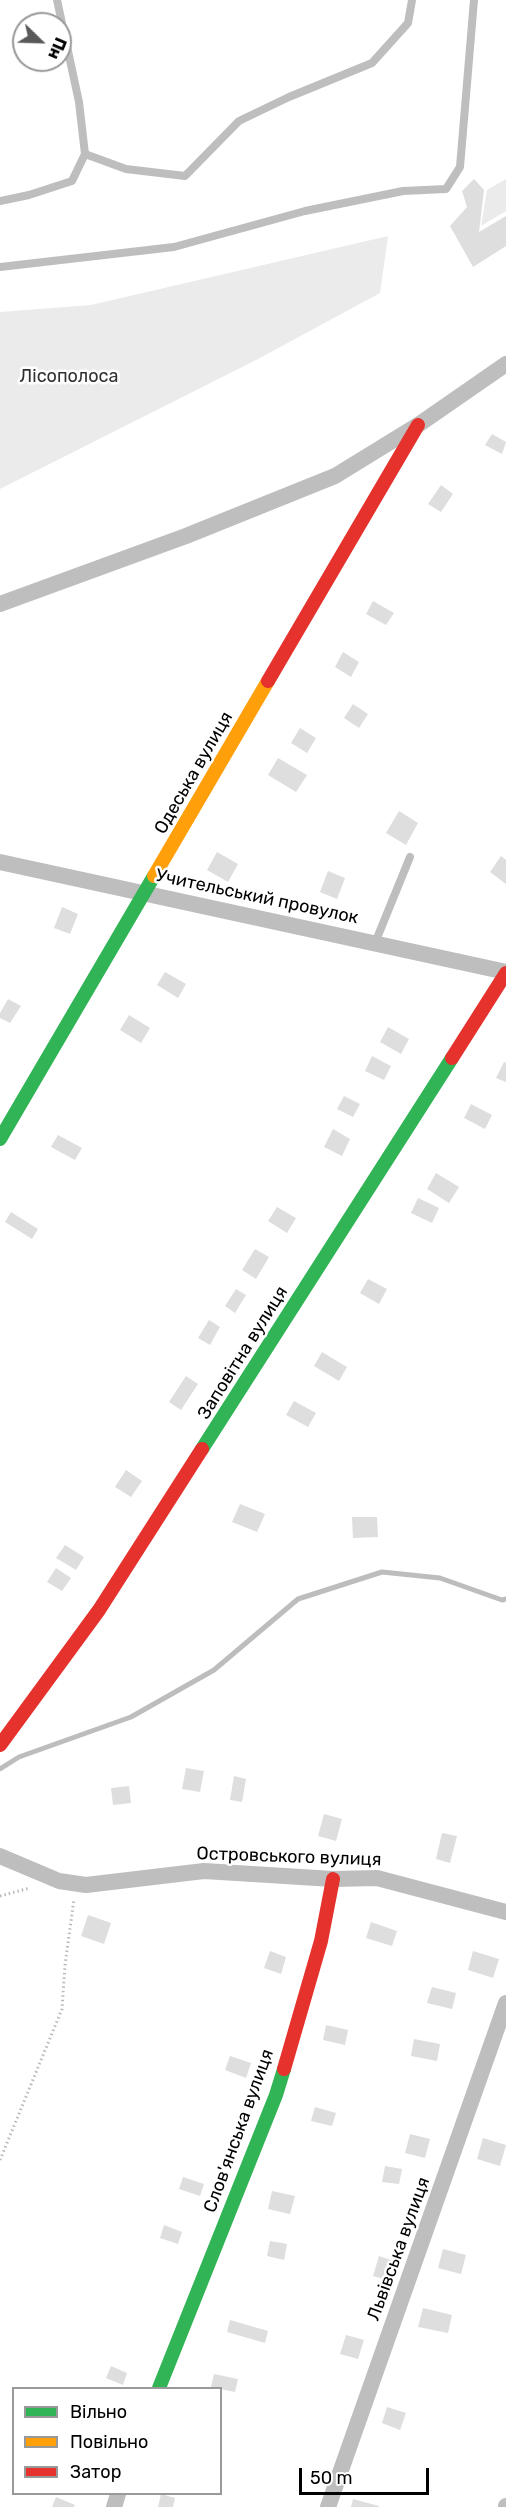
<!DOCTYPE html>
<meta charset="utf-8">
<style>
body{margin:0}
#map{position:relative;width:506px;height:2507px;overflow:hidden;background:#fff;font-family:Rubik,sans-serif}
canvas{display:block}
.legend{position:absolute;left:12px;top:2387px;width:210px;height:108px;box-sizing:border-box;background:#fff;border:2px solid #999;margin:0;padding:8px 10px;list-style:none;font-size:18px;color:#000}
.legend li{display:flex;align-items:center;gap:12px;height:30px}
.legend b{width:30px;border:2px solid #999}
.north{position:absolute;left:12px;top:12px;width:60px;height:60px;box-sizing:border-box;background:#fff;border:2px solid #999;border-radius:50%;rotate:113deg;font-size:16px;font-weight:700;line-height:24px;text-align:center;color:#000}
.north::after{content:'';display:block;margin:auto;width:21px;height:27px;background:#595959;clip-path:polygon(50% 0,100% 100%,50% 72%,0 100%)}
.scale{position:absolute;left:299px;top:2468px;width:130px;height:27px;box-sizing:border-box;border:3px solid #000;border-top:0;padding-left:8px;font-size:18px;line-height:21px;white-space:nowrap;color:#000;-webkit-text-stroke:4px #fff;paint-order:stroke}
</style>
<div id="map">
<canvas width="506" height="2507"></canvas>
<ul class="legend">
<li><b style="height:8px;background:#30b455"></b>Вільно</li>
<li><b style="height:8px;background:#ff9f0a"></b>Повільно</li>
<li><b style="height:8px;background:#e5322d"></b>Затор</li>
</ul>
<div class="north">Пн</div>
<div class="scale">50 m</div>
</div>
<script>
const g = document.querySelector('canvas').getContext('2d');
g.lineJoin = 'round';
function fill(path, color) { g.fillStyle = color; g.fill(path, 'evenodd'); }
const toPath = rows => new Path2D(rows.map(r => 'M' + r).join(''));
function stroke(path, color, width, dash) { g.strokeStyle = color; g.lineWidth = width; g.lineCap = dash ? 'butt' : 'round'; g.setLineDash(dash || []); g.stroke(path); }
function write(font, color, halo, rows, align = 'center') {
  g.font = font + ' Rubik,sans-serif'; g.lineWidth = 5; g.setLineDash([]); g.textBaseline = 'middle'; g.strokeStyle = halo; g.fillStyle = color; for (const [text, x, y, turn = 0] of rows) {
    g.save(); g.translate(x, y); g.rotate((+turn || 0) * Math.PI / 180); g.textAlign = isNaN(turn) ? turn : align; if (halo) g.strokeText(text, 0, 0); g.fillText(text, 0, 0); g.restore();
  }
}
fill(toPath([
 [506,179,506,211,481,226,487,190],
 [388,236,380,293,258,359,0,489,0,312,91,305]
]), '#ebebeb');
stroke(toPath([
 [0,1769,19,1757,131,1717,214,1670,298,1599,382,1572,440,1578,502,1600,506,1599]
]), '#bdbdbd', 5);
fill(toPath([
 [474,179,484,190,479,232,506,216,506,246,473,267,450,226,467,207,462,191],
 [492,434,506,442,502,454,485,445],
 [441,485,453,494,441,512,428,504],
 [373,601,394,613,386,625,366,614],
 [343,652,359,662,351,677,335,667],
 [353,704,368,714,359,728,344,718],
 [300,728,316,738,307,753,291,743],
 [278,758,307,775,296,792,268,775],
 [399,811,418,823,406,845,386,833],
 [217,852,238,864,228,882,207,870],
 [501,856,506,860,506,884,490,872],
 [328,871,345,878,337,899,320,892],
 [62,907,78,914,70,934,54,928],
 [165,972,186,984,178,998,157,985],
 [8,999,21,1006,10,1023,0,1018,0,1013],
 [129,1015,150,1028,141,1043,120,1030],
 [388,1027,409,1039,401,1054,380,1042],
 [372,1056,391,1066,384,1080,365,1071],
 [504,1062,506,1063,506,1082,496,1078],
 [344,1096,360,1104,353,1117,337,1109],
 [471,1104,492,1115,485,1129,464,1118],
 [333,1129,350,1139,342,1156,324,1147],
 [58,1135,82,1148,75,1160,51,1147],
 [436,1173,459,1187,449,1203,427,1189],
 [418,1198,439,1208,432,1223,411,1213],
 [277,1207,296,1218,287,1233,268,1221],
 [11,1212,38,1229,32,1239,5,1222],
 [255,1249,269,1257,256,1279,242,1270],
 [368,1279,387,1289,379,1304,360,1293],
 [236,1289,246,1295,235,1313,225,1306],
 [209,1320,220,1327,210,1345,198,1338],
 [322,1352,347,1367,339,1381,314,1366],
 [186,1376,198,1384,181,1410,169,1402],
 [294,1401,316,1413,308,1427,286,1415],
 [126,1470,142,1481,131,1497,115,1487],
 [240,1504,265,1514,257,1532,232,1522],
 [352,1517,377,1517,378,1537,353,1538],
 [65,1545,84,1557,76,1570,56,1558],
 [56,1568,71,1578,62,1591,47,1582],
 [186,1768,204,1771,200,1792,182,1789],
 [234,1776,246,1779,242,1802,230,1800],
 [129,1786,131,1803,113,1805,111,1788],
 [324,1814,342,1819,336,1841,318,1836],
 [442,1833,457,1836,450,1863,436,1859],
 [88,1915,111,1923,104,1944,81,1936],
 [371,1922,397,1931,392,1946,366,1938],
 [270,1951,286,1957,281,1974,264,1968],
 [473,1951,499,1959,493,1978,468,1970],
 [432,1987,456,1993,452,2009,427,2003],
 [326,2025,348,2030,345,2045,323,2040],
 [414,2039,440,2044,437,2061,411,2056],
 [230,2056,251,2063,246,2078,225,2070],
 [315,2107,336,2113,332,2126,311,2121],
 [410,2134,430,2139,425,2158,405,2153],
 [483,2138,506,2145,500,2166,477,2159],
 [385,2166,402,2169,399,2184,382,2182],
 [183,2177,204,2184,200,2196,179,2189],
 [272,2191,295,2196,290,2214,268,2209],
 [164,2225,182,2232,178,2244,160,2238],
 [270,2241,287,2244,284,2260,267,2256],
 [443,2249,466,2255,461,2274,438,2268],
 [379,2256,394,2261,388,2280,373,2276],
 [423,2308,452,2315,448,2333,418,2327],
 [230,2320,268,2331,265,2343,227,2332],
 [346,2335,364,2340,358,2359,340,2354],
 [111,2366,127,2373,123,2385,106,2378],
 [214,2374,238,2379,235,2392,211,2387],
 [387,2407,406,2413,400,2430,382,2423],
 [161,2494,175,2498,173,2507,158,2507],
 [56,2497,75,2505,74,2507,52,2507],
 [353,2499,379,2506,379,2507,351,2507]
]), '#dedede');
stroke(toPath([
 [0,1896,30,1888],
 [0,2160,62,2009,65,1965,74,1899]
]), '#b9b9b9', 3, [1.5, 3]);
stroke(toPath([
 [57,0,79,102,85,154,126,169,185,176,239,121,289,97,372,63,408,23,412,0],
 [0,201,29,195,72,181,85,154],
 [0,267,174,247,305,211,403,191,446,189,460,167,474,0],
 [375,943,410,857]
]), '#bebebe', 8);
stroke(toPath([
 [0,604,186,536,335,476,418,425,506,364],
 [0,862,506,972],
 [0,1856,59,1881,86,1885,204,1871,333,1879,377,1878,506,1912],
 [114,2507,118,2494],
 [328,2507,506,2003],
 [506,2507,506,2506]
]), '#bebebe', 16);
stroke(toPath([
 [0,1139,154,876],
 [202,1449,452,1058],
 [159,2388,276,2095,284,2069]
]), '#30b455', 14);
stroke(toPath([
 [154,876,268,681]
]), '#ff9f0a', 14);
stroke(toPath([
 [268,681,418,425],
 [452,1058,506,973],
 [0,1745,99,1610,202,1449],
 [284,2069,321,1941,333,1879]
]), '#e5322d', 14);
write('18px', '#313131', '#fff', [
 ["Лісополоса",69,377]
]);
write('18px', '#000', '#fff', [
 ["Одеська вулиця",194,773,-60],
 ["Учительський провулок",257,897,12],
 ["Заповітна вулиця",243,1353,-58],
 ["Островського вулиця",289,1857,2],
 ["Слов'янська вулиця",239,2131,-70],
 ["Львівська вулиця",399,2249,-70]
]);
</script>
